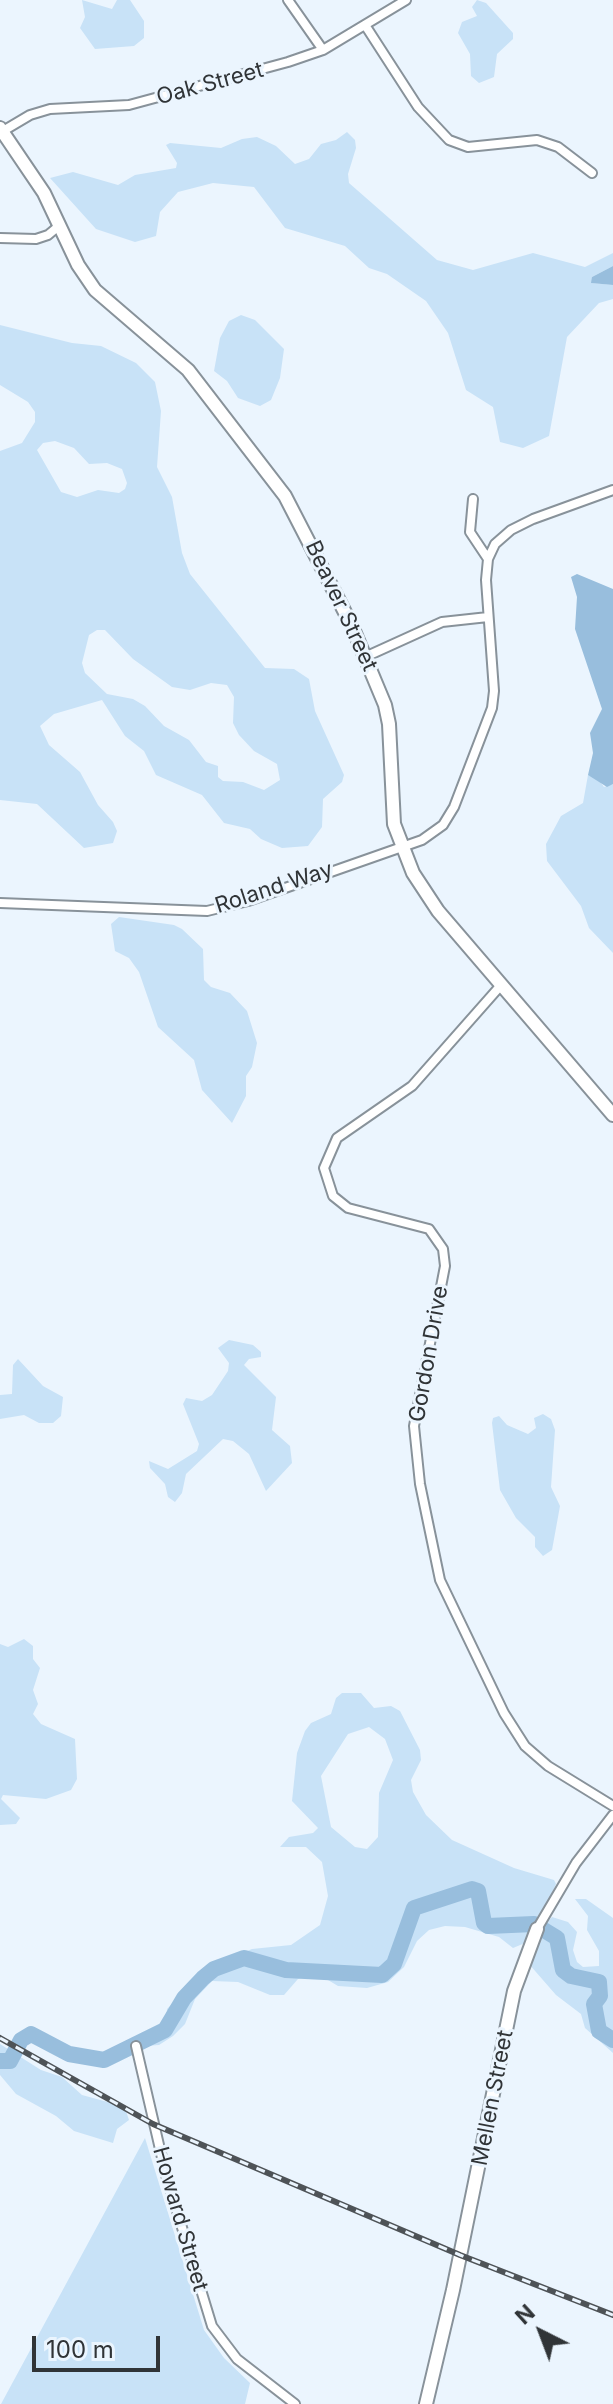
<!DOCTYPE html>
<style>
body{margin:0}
#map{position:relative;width:613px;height:2404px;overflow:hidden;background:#ebf5fe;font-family:Inter,sans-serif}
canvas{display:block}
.north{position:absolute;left:501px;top:2292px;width:80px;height:80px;-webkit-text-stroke:6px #ebf5fe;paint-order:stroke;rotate:318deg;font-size:22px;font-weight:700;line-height:32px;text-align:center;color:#303437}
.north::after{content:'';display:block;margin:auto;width:28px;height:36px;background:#303437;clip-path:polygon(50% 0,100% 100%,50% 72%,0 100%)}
.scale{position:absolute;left:32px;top:2336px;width:128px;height:36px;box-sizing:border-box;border:4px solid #303437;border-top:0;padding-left:10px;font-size:24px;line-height:28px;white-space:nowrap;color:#303437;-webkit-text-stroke:6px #ebf5fe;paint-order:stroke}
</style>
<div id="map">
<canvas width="613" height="2404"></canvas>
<div class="north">N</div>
<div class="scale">100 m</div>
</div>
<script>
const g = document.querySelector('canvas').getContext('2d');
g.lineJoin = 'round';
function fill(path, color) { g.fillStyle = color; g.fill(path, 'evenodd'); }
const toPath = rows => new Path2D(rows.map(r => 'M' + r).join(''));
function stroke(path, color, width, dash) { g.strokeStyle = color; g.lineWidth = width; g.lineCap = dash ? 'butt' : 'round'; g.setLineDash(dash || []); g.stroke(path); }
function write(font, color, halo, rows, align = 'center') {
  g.font = font + ' Inter,sans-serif'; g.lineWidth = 6; g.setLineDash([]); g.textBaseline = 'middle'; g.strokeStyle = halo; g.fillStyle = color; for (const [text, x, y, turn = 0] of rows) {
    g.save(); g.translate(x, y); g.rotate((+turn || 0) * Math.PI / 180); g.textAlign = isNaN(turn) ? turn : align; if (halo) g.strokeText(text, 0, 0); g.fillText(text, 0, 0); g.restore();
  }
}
fill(toPath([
 [82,0,112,9,117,0,130,0,144,21,144,38,134,46,95,49,80,28,85,17],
 [477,0,486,3,513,33,513,39,497,54,494,77,479,83,471,76,470,54,458,33,462,22,477,16,472,7],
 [347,132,355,140,356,148,348,174,349,183,437,260,473,270,533,253,585,267,613,253,613,266,592,277,592,283,613,285,613,299,599,303,567,337,549,436,523,448,500,442,493,407,466,390,448,333,426,301,387,274,369,268,345,246,285,228,254,187,213,183,178,192,160,212,156,236,135,242,96,229,50,178,73,172,118,185,135,175,176,168,177,163,166,145,170,143,221,148,242,139,257,137,276,146,295,164,309,159,321,144,336,140],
 [241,315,255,320,284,349,280,378,271,400,260,406,238,398,227,381,214,371,220,338,229,321],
 [0,325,72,343,101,346,136,363,155,382,161,411,157,467,172,497,182,553,190,574,265,668,294,669,309,679,315,711,344,775,342,782,323,799,322,827,308,846,282,848,261,839,250,829,224,823,202,795,156,775,144,751,125,736,102,700,54,714,40,726,49,745,80,772,98,805,113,822,117,831,113,843,84,848,37,804,0,800,0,451,22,443,35,422,35,412,28,402,0,385],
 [55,441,74,448,89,464,107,463,122,469,127,483,125,489,119,493,98,490,77,497,61,492,37,450,43,443],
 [97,630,105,630,133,659,172,687,190,690,211,683,227,685,234,697,233,723,239,735,254,751,277,764,280,780,264,790,243,782,223,781,218,777,218,766,206,762,189,740,164,726,145,706,133,699,107,694,85,673,82,663,89,635],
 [588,775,597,777,604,787,613,784,613,953,589,928,581,906,547,861,546,844,561,816,583,803],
 [119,917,174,925,182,929,203,949,204,980,211,987,230,993,247,1011,257,1043,252,1067,246,1076,246,1096,232,1123,202,1090,194,1060,158,1027,139,972,129,958,115,951,111,924],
 [229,1340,253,1345,261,1352,261,1357,249,1359,244,1365,276,1397,272,1430,290,1446,292,1463,266,1491,249,1454,233,1441,223,1439,186,1474,182,1493,175,1502,168,1497,165,1484,150,1468,149,1461,168,1469,197,1451,199,1444,183,1404,186,1398,202,1401,212,1395,228,1371,229,1363,218,1348],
 [18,1359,43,1386,63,1397,61,1416,53,1423,39,1423,24,1415,0,1419,0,1395,12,1394,13,1365],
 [543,1414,551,1419,555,1430,551,1487,560,1506,552,1550,543,1556,535,1547,535,1537,516,1518,500,1490,492,1423,493,1418,499,1416,507,1425,528,1434,536,1428,534,1418],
 [24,1639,33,1646,33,1659,40,1668,33,1690,38,1704,33,1714,41,1724,75,1739,77,1779,71,1790,46,1799,3,1795,1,1799,20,1818,16,1824,0,1825,0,1644,8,1647],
 [342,1693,361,1693,374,1708,391,1706,400,1711,420,1750,421,1760,411,1780,413,1792,426,1815,452,1840,514,1868,554,1880,556,1884,541,1919,533,1925,525,1943,513,1948,499,1937,465,1927,445,1926,429,1930,417,1941,404,1967,388,1982,367,1988,338,1986,323,1977,308,1976,298,1979,284,1995,270,1995,238,1982,212,1981,195,1999,185,2024,173,2036,159,2045,146,2046,146,2039,166,2021,167,2009,209,1966,252,1949,291,1945,320,1925,328,1896,322,1862,306,1847,280,1847,289,1837,313,1833,318,1828,292,1801,297,1753,305,1731,311,1723,331,1714,336,1698],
 [369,1727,385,1739,393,1760,379,1793,378,1837,367,1849,355,1847,331,1827,321,1776,348,1734],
 [575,1899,586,1899,613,1918,613,2053,585,2028,581,2014,556,1995,529,1964,543,1926,552,1917,568,1922,577,1932,573,1950,577,1962,583,1967,599,1966,599,1951,587,1930,588,1916],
 [0,2044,41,2070,62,2077,82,2095,115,2104,126,2111,129,2120,117,2129,113,2143,74,2131,56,2116,16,2094,0,2075],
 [145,2138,204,2330,224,2358,250,2383,245,2404,1,2404]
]), '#c8e2f7');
fill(toPath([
 [613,266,613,285,591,283,592,277],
 [577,574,613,589,613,784,607,787,588,775,593,753,590,733,602,709,575,629,577,597,571,577]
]), '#98bedd');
stroke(toPath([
 [0,2061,10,2061,21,2040,31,2034,69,2054,104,2060,165,2030,184,1998,203,1978,214,1969,244,1958,286,1970,382,1975,394,1964,414,1908,472,1889,478,1891,484,1923,488,1926,534,1924,557,1938,563,1970,571,1976,599,1982,600,1996,594,2004,599,2031,613,2040]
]), '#98bedd', 16);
const street = toPath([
 [288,0,323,50],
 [365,25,418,107,449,140,468,147,537,140,558,147,592,173],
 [3,131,30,115,50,109,129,105,288,62,323,50,406,0],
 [0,238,36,239,48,235,60,225],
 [473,499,470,532,488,559],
 [365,657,442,622,488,617],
 [0,903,207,911,248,901,422,840,443,825,454,807,492,708,494,691,486,580,488,559,495,544,511,530,533,519,613,490],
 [502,984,412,1086,337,1138,324,1168,333,1196,348,1208,429,1229,443,1249,445,1266,414,1426,420,1484,440,1580,504,1713,525,1746,548,1766,613,1806],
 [537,1929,576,1863,613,1815],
 [136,2046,166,2175,212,2326,237,2359,295,2404]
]);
const secondary = toPath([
 [0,128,44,193,78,265,95,290,188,370,285,496,352,626,385,705,389,724,394,824,413,873,438,911,613,1115],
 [426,2404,453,2290,514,1991,537,1929]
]);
stroke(street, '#88929a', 12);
stroke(secondary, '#88929a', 16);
stroke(street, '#fff', 8);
stroke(secondary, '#fff', 12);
const rail = toPath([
 [0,2038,153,2124,460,2255,613,2315]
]);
stroke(rail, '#4e5357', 6);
stroke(rail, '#ebf5fe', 3, [9]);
write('22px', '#303437', '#ebf5fe', [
 ["Oak Street",210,84,-15],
 ["Beaver Street",341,606,65],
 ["Roland Way",274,888,-18],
 ["Gordon Drive",429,1354,-80],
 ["Mellen Street",493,2098,-79],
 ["Howard Street",180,2219,74]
]);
</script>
